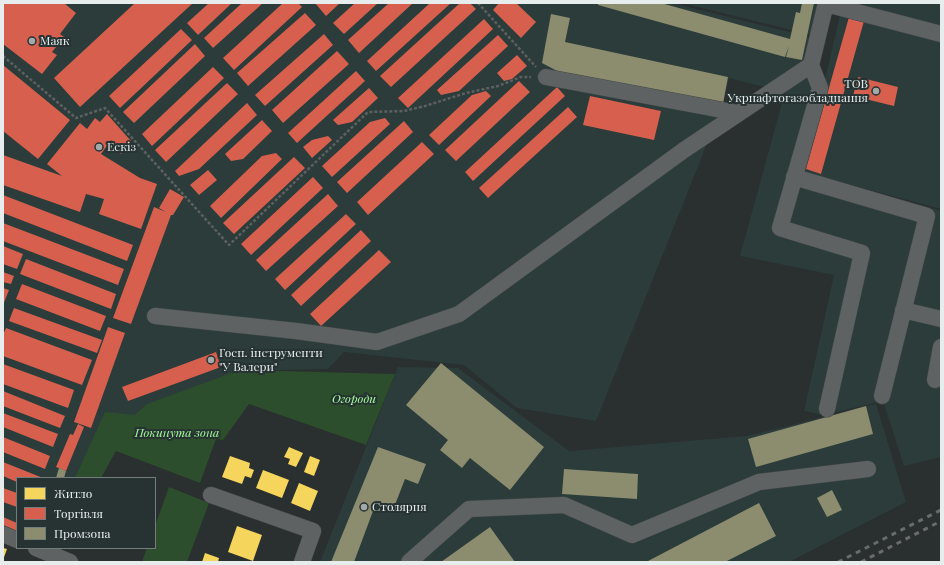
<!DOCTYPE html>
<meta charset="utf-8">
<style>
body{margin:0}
#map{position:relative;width:944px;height:565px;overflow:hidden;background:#2a2f2f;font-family:"Playfair Display",serif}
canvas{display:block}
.frame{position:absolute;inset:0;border:4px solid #e6edec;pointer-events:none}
.legend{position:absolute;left:16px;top:477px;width:140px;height:72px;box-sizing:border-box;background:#273232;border:1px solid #737d7c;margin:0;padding:5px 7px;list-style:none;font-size:12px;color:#e6edec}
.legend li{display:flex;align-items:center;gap:8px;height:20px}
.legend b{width:20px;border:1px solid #737d7c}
</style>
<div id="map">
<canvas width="944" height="565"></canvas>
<div class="frame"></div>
<ul class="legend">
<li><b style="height:11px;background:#f6d55c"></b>Житло</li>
<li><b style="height:11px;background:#d6604d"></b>Торгівля</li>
<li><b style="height:11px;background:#8c8c6e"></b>Промзона</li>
</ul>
</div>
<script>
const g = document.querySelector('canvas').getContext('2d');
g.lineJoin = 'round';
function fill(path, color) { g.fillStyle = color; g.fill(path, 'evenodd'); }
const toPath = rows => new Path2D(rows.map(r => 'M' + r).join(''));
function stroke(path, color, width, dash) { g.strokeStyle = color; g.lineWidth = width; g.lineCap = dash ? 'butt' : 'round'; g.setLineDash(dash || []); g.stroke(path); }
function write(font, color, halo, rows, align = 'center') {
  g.font = font + ' "Playfair Display",serif'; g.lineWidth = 4; g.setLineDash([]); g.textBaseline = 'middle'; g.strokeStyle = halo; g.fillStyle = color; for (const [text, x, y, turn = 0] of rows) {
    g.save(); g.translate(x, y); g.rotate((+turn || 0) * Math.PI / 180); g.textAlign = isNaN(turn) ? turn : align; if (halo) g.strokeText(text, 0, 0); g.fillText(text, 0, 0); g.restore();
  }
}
fill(toPath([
 [3,3,672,3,826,41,785,183,917,220,921,205,941,211,941,457,904,466,883,401,823,415,804,411,834,275,740,256,785,92,729,78,723,104,596,421,517,408,464,365,344,352,328,369,240,371,232,374,76,478,17,478,17,534,3,528],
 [681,3,819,3,812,35],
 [843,3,941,3,941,209,803,172],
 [398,367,458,368,569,451,747,436,876,404,906,502,789,562,320,562]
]), '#2b3c3b');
fill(toPath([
 [240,370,395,374,366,445,249,404,223,440,216,439,200,483,116,451,101,478,75,478,105,412,135,415,147,404],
 [169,487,209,503,187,562,142,562,147,548,155,548,155,526]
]), '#2d4e2c');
fill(toPath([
 [289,447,303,453,296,467,288,464,290,459,284,457],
 [230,456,250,463,249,468,254,470,251,478,245,476,242,484,222,477],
 [310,456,320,460,314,476,304,472],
 [263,470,289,480,282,498,256,488],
 [299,483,318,491,310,511,291,503],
 [237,526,262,535,253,561,228,552],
 [3,548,7,549,3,560],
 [205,553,219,558,218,562,202,562]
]), '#f6d55c');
fill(toPath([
 [3,3,64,3,76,13,60,34,64,37,52,52,57,55,42,74,3,44],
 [135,3,193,3,80,107,54,78],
 [209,3,232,3,198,35,187,23],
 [242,3,263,3,213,48,204,38],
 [283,3,298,3,302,7,234,70,223,58],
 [315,3,340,3,326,16],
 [355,3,378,3,344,34,333,23],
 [389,3,413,3,359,53,348,40],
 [430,3,451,3,376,71,367,61],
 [460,3,470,3,476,9,391,87,380,76],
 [499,3,516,3,536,22,521,38,493,10],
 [305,13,316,25,248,86,237,73],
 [849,17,864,21,821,174,806,169],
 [484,19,493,29,408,108,398,98],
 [181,29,192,40,120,108,109,96],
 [324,34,333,45,265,106,255,95],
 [498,35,508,46,459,91,441,95,437,90],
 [195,44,205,56,134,123,123,112],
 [337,51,349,64,283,123,272,110],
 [517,55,527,66,512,79,504,81,497,73],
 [3,65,70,120,38,159,3,131],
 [213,67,224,78,152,146,142,134],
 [356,71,365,81,297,143,288,133],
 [858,77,898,87,894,106,853,96],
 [519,81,530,92,456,161,445,150],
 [227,83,238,94,166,162,155,150],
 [557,87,565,96,473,181,465,172],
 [369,88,378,98,352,122,338,125,333,120],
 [486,91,491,96,439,145,429,135,472,95],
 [590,96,661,111,654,140,583,125],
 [247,103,257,115,199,169,179,176,175,171],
 [568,107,577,117,488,198,479,188],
 [107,114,131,141,121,154,111,140,101,154,140,178,157,184,141,229,99,214,104,199,86,194,80,212,3,185,3,155,62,176,47,164,80,123,87,129,95,118,100,122],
 [385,118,390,124,332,177,322,166,370,122],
 [262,120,272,131,243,159,231,161,225,154],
 [404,121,413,132,347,193,337,182],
 [328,136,332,140,312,158,303,147,312,140],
 [422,142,434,154,368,215,357,202],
 [276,153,282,159,221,218,210,206,262,156],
 [294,157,305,168,234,234,223,223],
 [208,170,217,180,199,195,190,185],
 [313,177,323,188,251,255,241,244],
 [170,189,184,197,173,215,171,215,131,324,113,318,154,207,166,212,159,208],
 [328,194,338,206,266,271,256,260],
 [3,195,133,245,127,261,3,213],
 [346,214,356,224,285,290,275,279],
 [3,223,124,269,118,285,3,241],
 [361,230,371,241,301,306,291,295],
 [3,246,23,254,17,269,3,264],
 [379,250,391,262,321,326,310,314],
 [26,259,116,294,111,309,20,274],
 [3,272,14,276,11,284,3,282],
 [22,284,106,316,100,331,16,299],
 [3,288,9,290,3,305],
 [14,308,102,340,97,353,9,321],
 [108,327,125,333,91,428,74,422],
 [6,328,92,360,82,385,3,356,3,335],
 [216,352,221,367,128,401,122,387],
 [3,364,74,390,68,408,3,384],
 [3,391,65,416,60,428,3,406],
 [3,413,58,434,53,447,3,427],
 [78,424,84,427,66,471,56,467,70,434,73,435],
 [3,437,50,456,45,469,3,452],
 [3,462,43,478,17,478,17,482,3,476],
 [3,488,17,493,17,507,3,502],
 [3,517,17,523,17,531,3,525]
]), '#d6604d');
fill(toPath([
 [598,3,661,3,790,39,796,12,800,13,802,3,814,3,802,60,786,57,789,46,785,57,598,5],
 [551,14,570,18,565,42,728,77,723,104,561,73,542,63],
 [441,363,544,447,510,490,470,458,462,468,440,450,448,440,406,405],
 [866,406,873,434,756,467,748,439],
 [378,447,426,464,418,484,405,479,393,510,376,503,354,562,331,562],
 [59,468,66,471,64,478,56,478],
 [564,469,638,474,637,499,562,494],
 [832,490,842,510,827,517,817,498],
 [759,503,776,536,725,562,649,562,648,561],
 [490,527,515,562,441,562]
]), '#8c8c6e');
const minor = toPath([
 [826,4,941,34],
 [811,65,820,88,780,228,862,253,827,409],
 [546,77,738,113],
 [794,177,927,216,882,396],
 [903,310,941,319],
 [155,316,296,331,377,342,459,314,684,150,811,65,826,3],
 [935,380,941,347],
 [211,495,313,531,302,562],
 [3,534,17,540],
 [36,548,70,562],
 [409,562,469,509,564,505,632,535,759,482,868,469]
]);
stroke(minor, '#454b4a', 17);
stroke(toPath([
 [478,3,536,67],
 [3,56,76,118,105,108,229,245,368,112,404,111,425,106,466,93,498,86,521,77,531,77]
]), '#5d6060', 2.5, [3, 2]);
stroke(minor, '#5e6262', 16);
stroke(toPath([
 [838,562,941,510],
 [861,562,941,521]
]), '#696c6c', 3, [5, 5]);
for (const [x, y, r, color] of [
 [32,41,4,"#a4aaaa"],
 [876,91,4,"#a4aaaa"],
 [99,147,4,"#a4aaaa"],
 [211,360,4,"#a4aaaa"],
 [364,507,4,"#a4aaaa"]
]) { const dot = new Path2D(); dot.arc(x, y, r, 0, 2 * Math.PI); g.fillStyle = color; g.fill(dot); stroke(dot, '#273232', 1.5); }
write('12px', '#e6edec', '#273232', [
 ["Маяк",40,41],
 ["ТОВ",868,84,"right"],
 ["Укрнафтогазобладнання",868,98,"right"],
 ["Ескіз",107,147],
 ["Госп. інструменти",219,353],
 ["\"У Валери\"",219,367],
 ["Столярня",372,507]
], 'left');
write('italic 12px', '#a3fe9b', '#273232', [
 ["Огороди",354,399],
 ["Покинута зона",177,433]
]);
</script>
